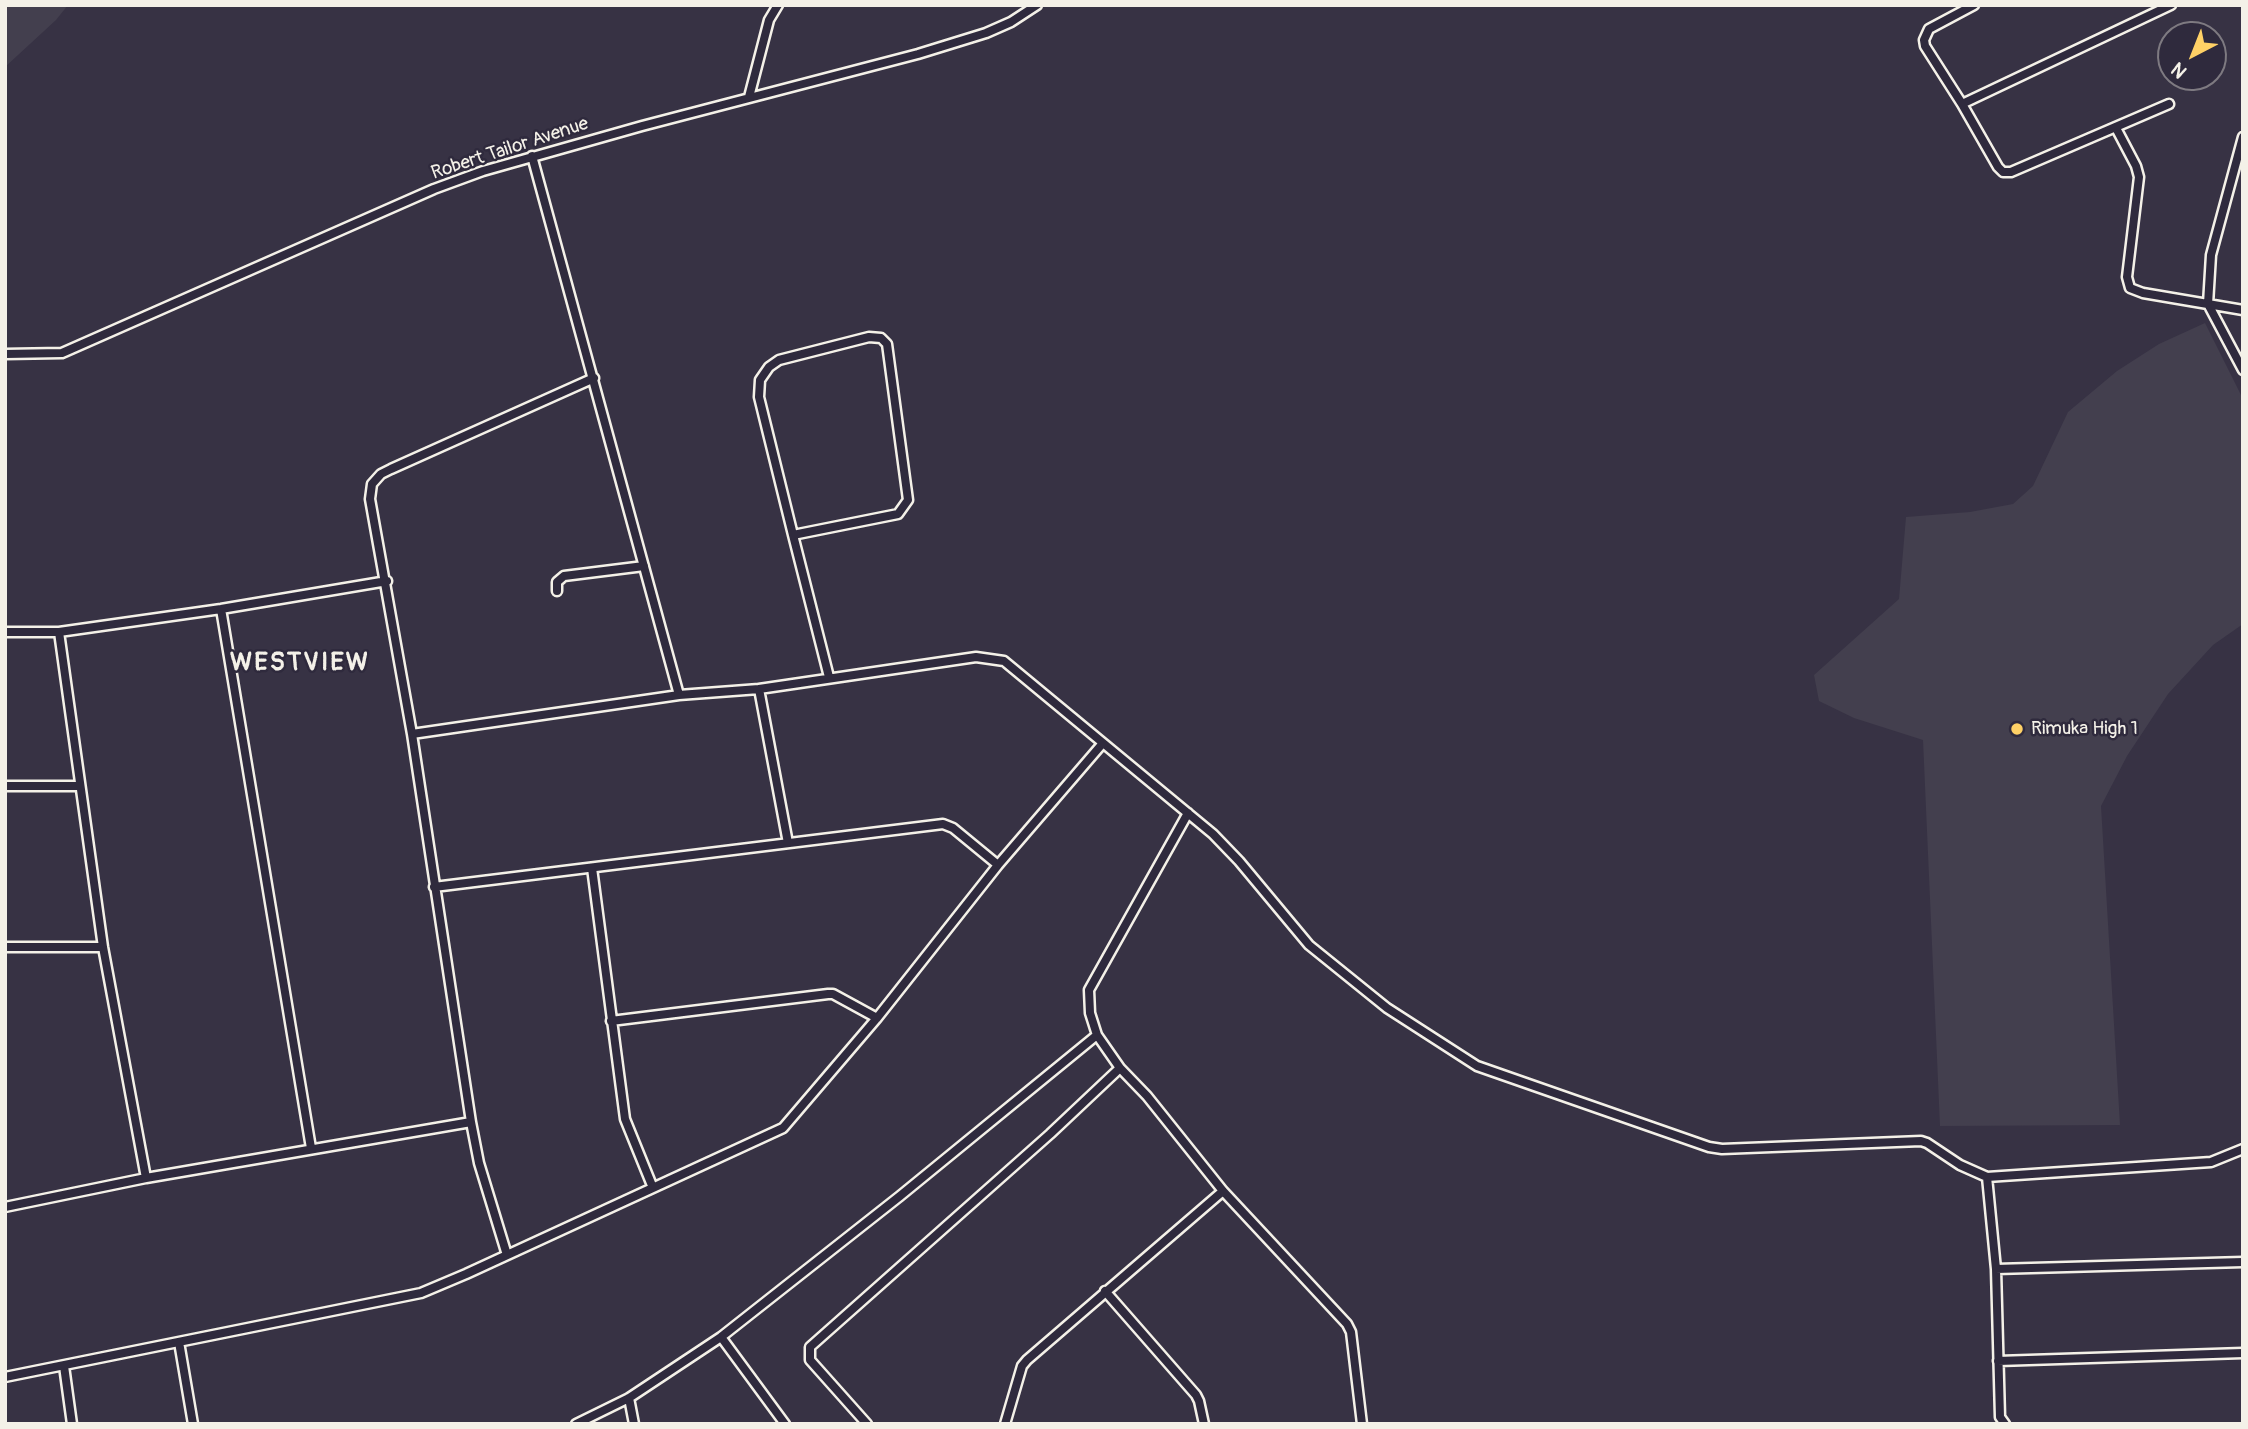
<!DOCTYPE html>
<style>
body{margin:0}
#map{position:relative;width:2248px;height:1429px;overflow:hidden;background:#373244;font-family:Pangolin,sans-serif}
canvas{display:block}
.frame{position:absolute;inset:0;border:7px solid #f4f1e8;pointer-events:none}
.north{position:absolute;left:2157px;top:21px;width:70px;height:70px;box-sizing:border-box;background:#2f2a3d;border:2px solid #7e7a81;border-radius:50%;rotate:222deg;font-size:19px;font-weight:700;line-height:28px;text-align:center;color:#f4f1e8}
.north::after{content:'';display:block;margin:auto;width:24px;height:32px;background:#ffd166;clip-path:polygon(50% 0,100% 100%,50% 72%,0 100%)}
</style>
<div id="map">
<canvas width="2248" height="1429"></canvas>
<div class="frame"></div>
<div class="north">N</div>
</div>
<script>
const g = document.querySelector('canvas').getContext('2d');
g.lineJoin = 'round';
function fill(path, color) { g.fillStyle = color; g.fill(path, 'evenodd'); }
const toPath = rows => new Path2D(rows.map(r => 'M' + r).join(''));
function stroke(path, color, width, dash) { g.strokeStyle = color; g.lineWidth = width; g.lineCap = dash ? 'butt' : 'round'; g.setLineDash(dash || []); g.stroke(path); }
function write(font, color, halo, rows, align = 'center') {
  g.font = font + ' Pangolin,sans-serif'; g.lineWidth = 5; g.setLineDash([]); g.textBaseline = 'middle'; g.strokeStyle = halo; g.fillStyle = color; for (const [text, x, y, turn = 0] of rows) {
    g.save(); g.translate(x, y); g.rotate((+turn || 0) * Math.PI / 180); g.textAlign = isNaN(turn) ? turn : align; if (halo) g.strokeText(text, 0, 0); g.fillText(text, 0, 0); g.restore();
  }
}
fill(toPath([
 [5,5,68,5,56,20,5,67],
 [2205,323,2243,399,2243,624,2213,645,2168,694,2127,756,2101,806,2120,1125,1940,1126,1923,740,1854,718,1819,701,1814,675,1899,599,1906,517,1970,512,2013,504,2033,486,2068,412,2117,371,2159,344]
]), '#433f4e');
const street = toPath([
 [1974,5,1929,29,1924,40,1925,46,1962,104,1998,167,2003,172,2011,172,2169,104],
 [749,97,769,20,778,5],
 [1962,104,2171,5],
 [2116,128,2136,166,2139,177,2127,277,2130,288,2143,293,2243,310],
 [2243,137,2211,255,2208,304,2243,370],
 [532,156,679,695],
 [5,354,62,353,434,189,483,171,642,126,918,54,986,33,1011,22,1037,5],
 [793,535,898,514,908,500,887,344,881,338,869,337,779,360,769,367,760,380,759,397,793,535,829,677],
 [557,591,557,582,564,576,644,566],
 [221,609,311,1148],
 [5,632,59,632,221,609,387,581],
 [59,632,103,947,146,1178],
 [759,689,788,843],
 [412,734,679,695,759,689,976,657,1004,661,1213,834,1239,861,1309,945,1387,1008,1477,1066,1709,1147,1722,1149,1921,1141,1927,1143,1960,1165,1987,1177],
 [5,786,80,786],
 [1188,813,1089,990,1090,1013,1097,1035,1120,1068,1147,1096,1223,1191,1347,1324,1351,1332,1362,1424],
 [592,868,625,1119,653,1188],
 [434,887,943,824,953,828,998,865],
 [5,947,103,947],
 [611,1021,828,994,833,994,877,1018],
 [5,1207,146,1178,471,1122],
 [507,1255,479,1163,471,1122,412,734,370,499,372,484,381,474,391,469,594,378],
 [1996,1269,2243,1262],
 [1105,1291,1196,1395,1199,1401,1204,1424],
 [721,1337,785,1424],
 [179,1342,193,1424],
 [1998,1361,2243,1353],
 [64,1366,72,1424],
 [5,1377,421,1293,466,1274,783,1128,877,1018,998,865,1103,743],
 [629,1398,634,1424],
 [576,1424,629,1398,721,1337,900,1196,1097,1035],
 [867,1424,810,1360,810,1347,1050,1134,1120,1068],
 [1005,1424,1022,1366,1027,1360,1223,1191],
 [2005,1424,2000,1417,1996,1269,1987,1177,2211,1162,2243,1149]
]);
stroke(street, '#f4f1e8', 13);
stroke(street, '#2f2a3d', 8);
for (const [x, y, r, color] of [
 [2017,729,7,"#ffd166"]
]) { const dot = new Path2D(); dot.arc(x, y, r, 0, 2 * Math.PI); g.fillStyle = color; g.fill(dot); stroke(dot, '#2f2a3d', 2.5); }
write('19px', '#f4f1e8', '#2f2a3d', [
 ["Robert Tailor Avenue",510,149,-18]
]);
write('19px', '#f4f1e8', '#2f2a3d', [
 ["Rimuka High 1",2031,729]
], 'left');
g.letterSpacing = '2px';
write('bold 26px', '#f4f1e8', '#2f2a3d', [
 ["WESTVIEW",300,663]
]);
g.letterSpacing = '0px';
</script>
